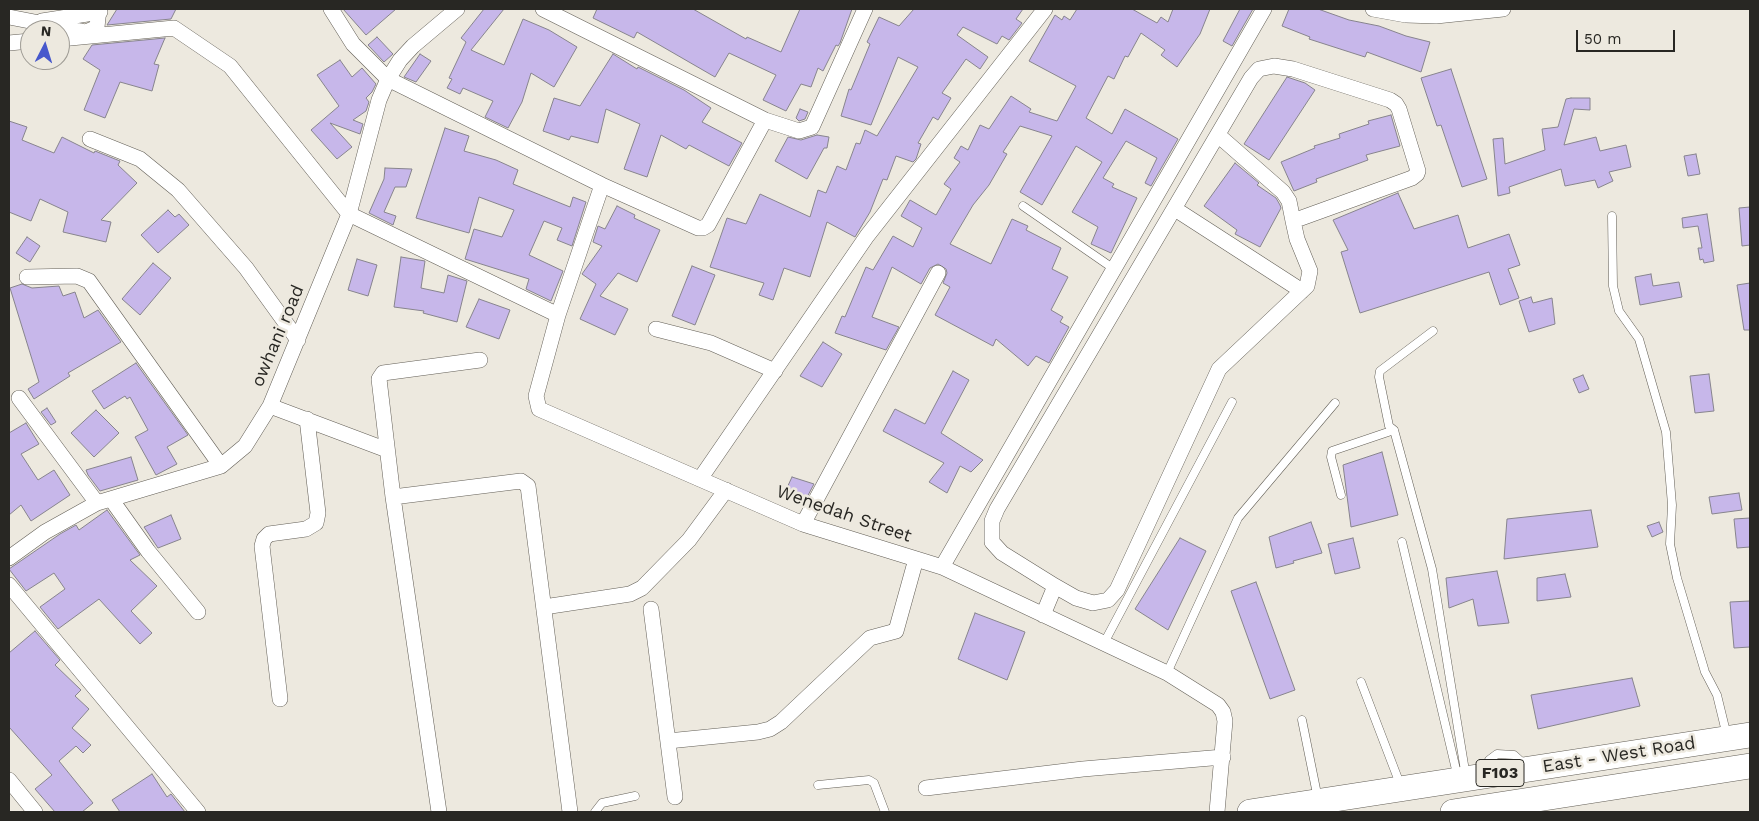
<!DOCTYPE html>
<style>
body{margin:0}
#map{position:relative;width:1759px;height:821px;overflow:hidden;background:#ede9df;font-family:"Work Sans",sans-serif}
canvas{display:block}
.frame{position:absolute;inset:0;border:10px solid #282723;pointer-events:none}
.north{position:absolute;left:20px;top:20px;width:50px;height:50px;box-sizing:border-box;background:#ede9df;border:1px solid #9e9b94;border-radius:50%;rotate:5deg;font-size:14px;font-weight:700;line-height:20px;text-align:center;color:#282723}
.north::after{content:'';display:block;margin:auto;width:18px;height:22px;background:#4758cc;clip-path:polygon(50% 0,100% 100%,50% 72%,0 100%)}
.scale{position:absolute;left:1576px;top:30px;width:99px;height:22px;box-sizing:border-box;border:2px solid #282723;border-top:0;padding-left:6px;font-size:15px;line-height:18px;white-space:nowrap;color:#282723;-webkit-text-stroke:4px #ede9df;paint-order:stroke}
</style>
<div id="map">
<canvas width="1759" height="821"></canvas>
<div class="frame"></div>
<div class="north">N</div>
<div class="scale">50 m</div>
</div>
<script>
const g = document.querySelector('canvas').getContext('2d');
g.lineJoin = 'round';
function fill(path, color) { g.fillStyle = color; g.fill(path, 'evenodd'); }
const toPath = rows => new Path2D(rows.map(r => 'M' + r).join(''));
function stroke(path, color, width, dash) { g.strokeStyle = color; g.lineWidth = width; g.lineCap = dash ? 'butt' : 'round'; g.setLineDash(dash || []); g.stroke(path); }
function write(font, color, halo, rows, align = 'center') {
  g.font = font + ' "Work Sans",sans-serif'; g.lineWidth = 5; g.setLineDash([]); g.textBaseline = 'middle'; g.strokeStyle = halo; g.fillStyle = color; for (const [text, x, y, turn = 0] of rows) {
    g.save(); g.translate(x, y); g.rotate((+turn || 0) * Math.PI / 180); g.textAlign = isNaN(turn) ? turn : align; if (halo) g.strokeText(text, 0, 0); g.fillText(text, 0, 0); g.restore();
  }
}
const building = toPath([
 [117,9,176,9,171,19,107,25,117,9],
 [343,9,396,9,366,35,343,9],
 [484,9,504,9,471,50,504,65,523,19,549,30,577,47,554,87,531,73,522,102,508,128,485,117,493,101,463,88,460,94,447,88,452,79,449,78,466,42,461,38,484,9],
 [597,9,693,9,746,39,747,37,781,52,800,9,852,9,840,43,838,46,836,45,823,71,818,68,811,87,801,84,786,111,763,100,776,75,729,53,715,77,637,32,634,38,593,18,597,9],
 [914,9,1023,9,1016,19,1022,23,1009,40,1002,36,997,44,963,27,957,35,988,57,980,69,966,59,942,93,951,98,938,120,933,117,918,143,921,144,916,159,913,162,896,156,887,180,883,179,870,212,855,237,827,222,810,277,784,268,773,300,759,295,764,283,710,267,727,218,746,224,760,194,810,217,818,190,826,193,837,166,846,170,856,143,860,144,865,130,877,136,918,67,898,57,871,125,841,116,849,89,851,90,870,44,867,42,879,17,899,26,914,9],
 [1077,9,1132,9,1157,23,1161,17,1168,22,1173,9,1210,9,1200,34,1177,67,1161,55,1165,50,1141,33,1128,57,1125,56,1114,79,1108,76,1086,118,1112,134,1125,109,1178,139,1151,186,1145,183,1157,158,1126,141,1103,178,1114,184,1112,187,1137,198,1111,253,1091,244,1098,227,1072,212,1102,162,1076,146,1042,205,1020,192,1052,136,1020,126,1003,152,1007,154,989,185,973,205,950,244,991,264,1012,219,1028,226,1026,230,1061,248,1052,269,1068,277,1051,310,1063,317,1060,322,1069,327,1049,363,1036,356,1028,366,996,339,993,346,935,315,950,287,943,283,947,273,946,269,938,264,930,268,921,284,892,267,872,317,899,327,886,350,835,333,842,316,845,317,866,267,873,270,893,236,913,247,922,228,901,216,910,200,936,215,951,189,944,184,960,162,954,158,961,146,968,150,980,125,989,129,1011,96,1031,109,1029,112,1057,121,1076,86,1029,61,1055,15,1062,20,1064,16,1070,20,1077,9],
 [1240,9,1253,9,1232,46,1223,41,1240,9],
 [1289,9,1318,9,1349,20,1379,26,1406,36,1430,42,1421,72,1367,52,1365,57,1309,39,1310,37,1282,26,1289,9],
 [377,37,393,54,384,62,368,45,377,37],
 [165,38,154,64,159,65,152,91,120,82,105,118,84,110,100,70,83,59,92,45,165,38],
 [420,54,431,61,416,82,404,77,420,54],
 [613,54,637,69,638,67,684,90,711,108,702,122,742,143,729,166,689,145,686,149,661,135,647,177,624,169,640,124,606,109,598,143,571,136,569,140,543,131,554,98,580,106,613,54],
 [340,60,352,77,362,68,376,84,372,92,366,98,369,102,366,111,353,120,363,124,360,134,330,123,352,147,337,159,311,130,339,106,317,75,340,60],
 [1451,69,1487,179,1462,187,1441,125,1437,126,1421,78,1451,69],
 [1287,77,1305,83,1315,90,1269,160,1244,144,1287,77],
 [1571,98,1590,98,1590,110,1574,109,1564,145,1596,137,1600,151,1626,145,1631,167,1609,172,1613,181,1598,188,1595,180,1565,186,1561,169,1509,187,1510,193,1498,196,1493,139,1503,138,1505,164,1545,150,1542,129,1558,127,1566,99,1571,98],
 [800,109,808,112,805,119,799,121,796,118,800,109],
 [1391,115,1400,146,1366,155,1368,160,1316,179,1317,182,1294,191,1281,162,1315,148,1314,146,1340,138,1339,134,1369,124,1368,121,1391,115],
 [9,121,27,127,22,140,54,153,62,137,94,153,95,151,120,161,118,165,137,183,101,220,111,222,106,242,63,232,68,212,40,199,31,221,9,212,9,121],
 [445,128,469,136,464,151,496,160,518,170,513,184,570,207,573,197,586,202,572,246,557,240,562,228,544,221,529,255,563,271,551,301,526,289,529,279,465,259,474,229,502,237,514,210,479,197,469,233,416,218,445,128],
 [817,135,829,137,827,148,824,148,807,179,775,161,788,137,801,140,817,135],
 [1696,154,1700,174,1688,176,1684,156,1696,154],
 [1235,163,1259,183,1257,185,1276,198,1280,205,1281,208,1260,247,1235,234,1237,230,1204,206,1235,163],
 [385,168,412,169,406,187,395,187,384,212,396,216,393,225,369,213,384,179,385,168],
 [1398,193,1414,229,1458,215,1468,248,1509,234,1520,265,1508,269,1519,298,1500,305,1489,272,1360,313,1341,252,1348,250,1333,220,1398,193],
 [617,206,635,215,634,218,660,230,637,282,618,273,600,296,628,309,615,335,580,319,596,284,582,274,602,246,593,242,598,226,605,229,617,206],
 [1750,207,1750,245,1742,246,1739,208,1750,207],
 [168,210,175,217,179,214,189,225,158,253,141,235,168,210],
 [1707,214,1714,261,1704,263,1703,259,1700,260,1698,248,1702,248,1698,226,1683,228,1682,218,1707,214],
 [27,237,40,246,30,262,16,253,27,237],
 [401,257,425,261,421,288,444,293,448,275,467,281,457,322,423,313,424,311,394,307,401,257],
 [357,259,377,265,368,296,348,290,357,259],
 [153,263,171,278,140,315,122,299,153,263],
 [692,266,715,275,695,325,672,316,692,266],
 [1651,274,1653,286,1679,282,1682,297,1640,305,1635,277,1651,274],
 [1750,283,1750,330,1744,330,1737,285,1750,283],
 [22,284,32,288,59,286,63,296,75,292,84,318,98,310,121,342,68,373,70,376,34,399,28,389,39,382,10,288,22,284],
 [1531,297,1533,303,1552,298,1555,324,1529,332,1519,301,1531,297],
 [479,299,510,310,499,339,466,327,479,299],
 [823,342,842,354,822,387,800,376,823,342],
 [136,363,188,435,167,447,177,464,156,475,135,437,148,430,130,397,127,399,125,396,104,409,92,391,136,363],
 [953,371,969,380,941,433,983,460,971,472,960,466,947,493,929,482,944,463,883,431,895,409,925,424,953,371],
 [1709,374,1714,411,1695,413,1690,376,1709,374],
 [1583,375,1589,389,1579,393,1573,379,1583,375],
 [47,408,56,422,51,425,41,412,47,408],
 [96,410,119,433,94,457,71,433,96,410],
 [26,423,39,444,21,454,38,480,54,470,70,495,31,521,21,505,9,515,9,433,26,423],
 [1382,452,1398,515,1351,527,1343,465,1382,452],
 [131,457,138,480,100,491,88,475,86,470,131,457],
 [792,477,814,484,805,501,786,490,792,477],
 [1739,493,1742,510,1712,514,1709,497,1739,493],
 [107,510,140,555,130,560,157,586,131,611,152,633,140,644,99,599,58,629,40,607,65,589,54,573,26,591,9,569,60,534,76,525,79,530,107,510],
 [1591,510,1598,547,1504,559,1507,519,1591,510],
 [171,515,181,539,158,548,144,527,171,515],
 [1750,518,1750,547,1737,548,1734,519,1750,518],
 [1311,522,1322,553,1293,561,1294,563,1276,568,1269,537,1311,522],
 [1659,522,1663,532,1652,537,1647,526,1659,522],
 [1180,538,1206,551,1168,630,1135,609,1180,538],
 [1353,538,1360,568,1335,574,1328,544,1353,538],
 [1497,571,1509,623,1478,626,1473,599,1449,608,1446,578,1497,571],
 [1565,574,1571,597,1537,601,1537,578,1565,574],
 [1256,582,1295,690,1270,699,1231,591,1256,582],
 [1750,601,1750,647,1734,648,1730,602,1750,601],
 [975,613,1025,632,1007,680,958,659,975,613],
 [35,631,60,660,55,665,81,690,75,696,89,709,72,728,91,745,83,753,76,746,59,761,93,803,82,812,55,812,35,789,52,775,9,727,9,653,35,631],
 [1632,678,1640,706,1538,729,1531,695,1632,678],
 [152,774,167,797,171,794,185,812,120,812,112,800,152,774]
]);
fill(building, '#c7b7ea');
stroke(building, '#87848d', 1);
const service = toPath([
 [1023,206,1114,269],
 [1612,216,1613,286,1619,311,1639,339,1666,432,1672,505,1670,544,1677,578,1705,672,1717,695,1727,736],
 [1394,430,1389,426,1379,377,1380,371,1433,331],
 [1341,495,1331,457,1332,451,1394,430,1432,569,1466,777],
 [1402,542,1458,778],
 [1104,643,1232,402],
 [1167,673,1238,518,1335,403],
 [1361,682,1400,784],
 [1302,720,1318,799],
 [1484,772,1489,760,1497,754,1514,755,1524,764],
 [818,785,869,780,874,783,885,812],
 [595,812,602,803,635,796]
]);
const minor = toPath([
 [331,9,353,44,388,79,602,185,698,228,703,228,708,225,765,120],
 [543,9,765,120,799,131,812,127,865,9],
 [1373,9,1406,15,1436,16,1503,9],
 [9,17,86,32,97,27,99,9],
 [42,21,100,12],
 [60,39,174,28,230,66,349,214,558,315],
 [9,43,30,41],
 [1218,135,1283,192,1289,201,1293,221],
 [90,139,140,159,178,190,246,268,298,340],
 [602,185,558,315,536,396,539,409,803,524,942,567,1167,673,1218,705,1223,712,1225,721,1217,812],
 [1175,209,1302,291],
 [27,277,77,276,89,281,221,466],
 [656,329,711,343,775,371],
 [19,398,97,503],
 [270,406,387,450],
 [700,479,867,236,1045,9],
 [393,497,521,481,528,486,570,812],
 [111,499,148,551,198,612],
 [803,524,938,273],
 [9,558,45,532,97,503,221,466,245,446,270,406,349,214,379,100,388,79,400,60,413,46,457,9],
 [942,567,1264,9],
 [9,585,198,812],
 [544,607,630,594,642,588,689,540,726,490],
 [651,609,675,797],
 [1043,615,1055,586,1076,598,1093,603,1108,600,1117,590,1219,369,1307,286,1310,271,1297,239,1293,221,1412,178,1417,174,1418,171,1399,109,1396,104,1390,100,1293,69,1274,66,1259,69,1251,78,997,509,992,521,992,542,1002,553,1055,586],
 [280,699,262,546,264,539,269,534,306,529,316,523,318,513,307,419],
 [668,741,758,732,770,729,781,722,870,638,896,631,916,559],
 [9,780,35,812],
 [926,788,1083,769,1223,757],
 [439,812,393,497,379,379,383,373,480,360]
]);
const primary = toPath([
 [1250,812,1750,735],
 [1453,812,1750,766]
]);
stroke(service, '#635f57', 9);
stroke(minor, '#635f57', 16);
stroke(primary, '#635f57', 26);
stroke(service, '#fff', 8);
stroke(minor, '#fff', 15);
stroke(primary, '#fff', 25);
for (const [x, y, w] of [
 [1500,773,48]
]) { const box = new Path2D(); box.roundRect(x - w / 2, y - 13.5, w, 27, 4); g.fillStyle = '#ede9df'; g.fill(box); stroke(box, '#282723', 1); }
write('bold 16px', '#282723', null, [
 ["F103",1500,773]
]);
write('18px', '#282723', '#ede9df', [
 ["owhani road",278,336,-67],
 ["Wenedah Street",844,514,19],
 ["East - West Road",1619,755,-9]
]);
</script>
